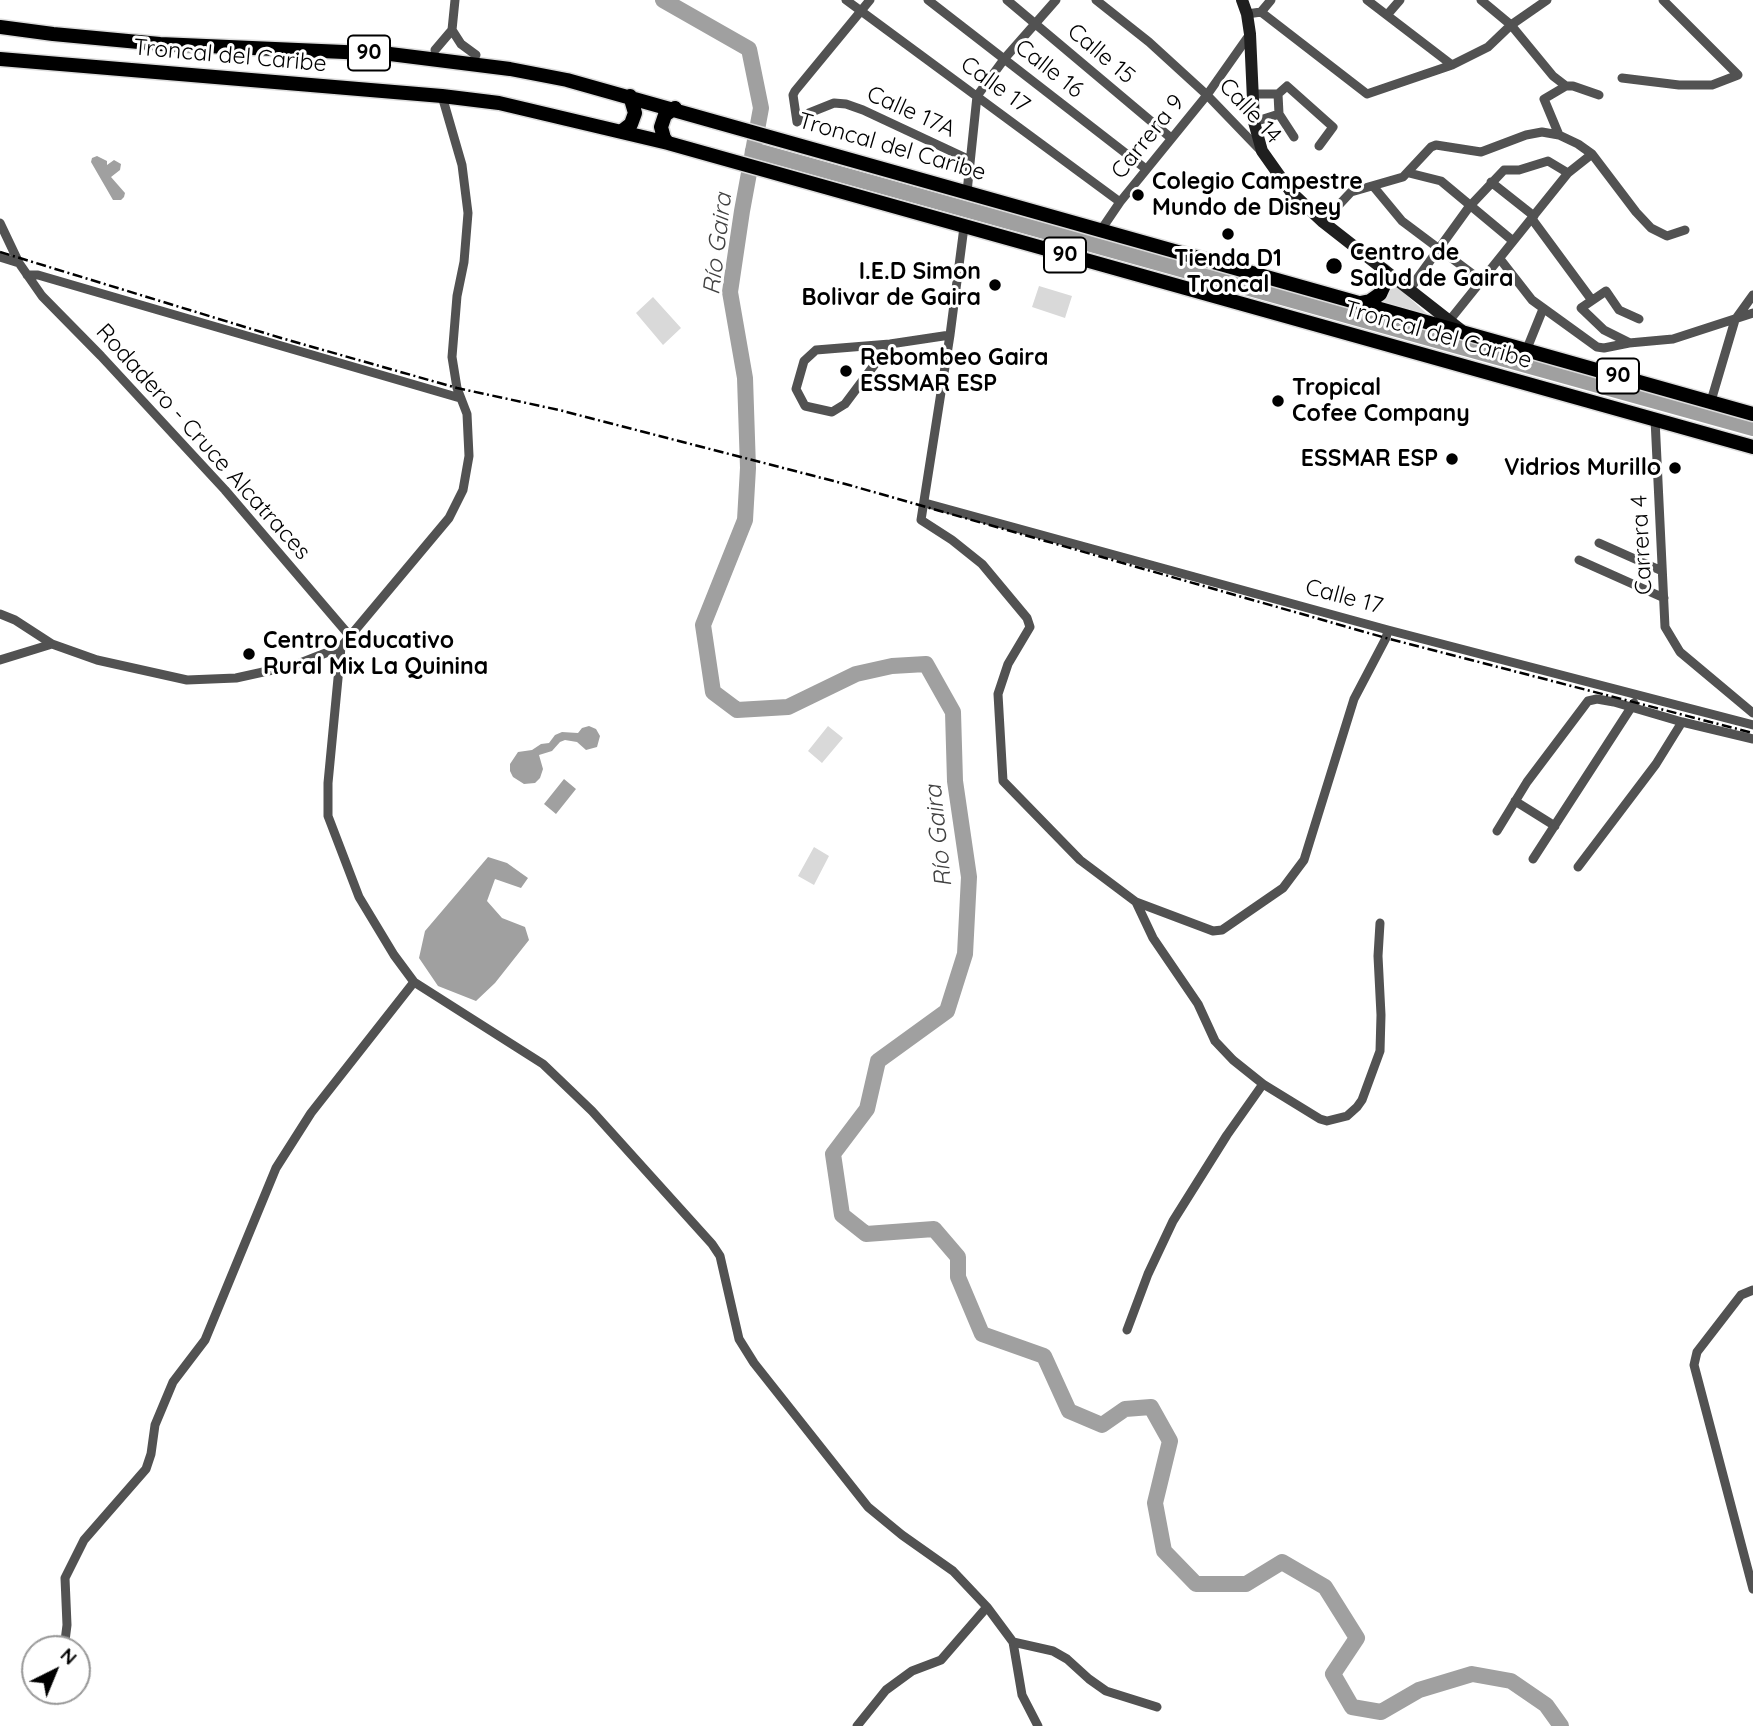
<!DOCTYPE html>
<meta charset="utf-8">
<style>
body{margin:0}
#map{position:relative;width:1753px;height:1726px;overflow:hidden;background:#fff;font-family:Quicksand,sans-serif}
canvas{display:block}
.north{position:absolute;left:21px;top:1635px;width:70px;height:70px;box-sizing:border-box;background:#fff;border:2px solid #999;border-radius:50%;rotate:43deg;font-size:19px;font-weight:700;line-height:28px;text-align:center;color:#000}
.north::after{content:'';display:block;margin:auto;width:24px;height:32px;background:#000;clip-path:polygon(50% 0,100% 100%,50% 72%,0 100%)}
</style>
<div id="map">
<canvas width="1753" height="1726"></canvas>
<div class="north">N</div>
</div>
<script>
const g = document.querySelector('canvas').getContext('2d');
g.lineJoin = 'round';
function fill(path, color) { g.fillStyle = color; g.fill(path, 'evenodd'); }
const toPath = rows => new Path2D(rows.map(r => 'M' + r).join(''));
function stroke(path, color, width, dash) { g.strokeStyle = color; g.lineWidth = width; g.lineCap = dash ? 'butt' : 'round'; g.setLineDash(dash || []); g.stroke(path); }
function write(font, color, halo, rows, align = 'center') {
  g.font = font + ' Quicksand,sans-serif'; g.lineWidth = 6; g.setLineDash([]); g.textBaseline = 'middle'; g.strokeStyle = halo; g.fillStyle = color; for (const [text, x, y, turn = 0] of rows) {
    g.save(); g.translate(x, y); g.rotate((+turn || 0) * Math.PI / 180); g.textAlign = isNaN(turn) ? turn : align; if (halo) g.strokeText(text, 0, 0); g.fillText(text, 0, 0); g.restore();
  }
}
fill(toPath([
 [1390,280,1437,323,1380,302],
 [1039,286,1072,296,1065,318,1032,307],
 [653,297,681,328,663,345,636,313],
 [828,726,843,738,822,763,808,751],
 [814,847,829,856,814,885,798,876]
]), '#d9d9d9');
fill(toPath([
 [97,156,107,161,107,165,114,160,121,164,120,170,111,177,125,193,124,197,121,200,113,200,91,162,92,158],
 [589,726,596,729,600,736,597,747,586,750,577,742,565,740,560,742,552,751,539,755,543,769,540,778,535,783,524,784,513,777,510,771,510,764,518,752,532,750,541,744,549,743,555,735,562,732,578,733,582,728],
 [564,779,576,789,556,814,544,804],
 [488,857,507,863,528,878,521,888,495,879,487,901,502,918,525,927,529,940,495,983,476,1001,438,986,419,958,425,931]
]), '#a0a0a0');
stroke(toPath([
 [663,0,749,49,761,108,742,211,730,292,745,378,748,468,745,520,703,625,713,692,737,710,788,707,856,674,892,666,926,664,953,712,955,781,969,877,965,954,947,1011,878,1061,867,1109,833,1154,842,1215,866,1234,934,1229,958,1257,958,1277,982,1334,1044,1356,1069,1411,1102,1425,1125,1409,1151,1407,1170,1441,1155,1503,1164,1551,1196,1584,1246,1584,1282,1562,1325,1587,1357,1638,1333,1674,1352,1707,1381,1712,1419,1690,1472,1674,1511,1681,1546,1705,1561,1726],
 [752,158,753,150,1753,428]
]), '#a0a0a0', 16);
const trunk = toPath([
 [0,27,53,34,160,44,390,54,510,69,567,80,1753,414],
 [0,59,442,96,499,103,668,143,1753,447],
 [622,131,631,124,635,113,630,96],
 [668,143,664,138,661,127,665,115,675,108],
 [1360,303,1370,301,1380,294,1385,283,1383,271]
]);
stroke(trunk, '#dbdbdb', 17);
stroke(toPath([
 [846,0,1120,202],
 [870,0,795,91,793,95,797,122,809,113,834,103,846,104,863,110,970,160],
 [928,0,1146,169],
 [1007,0,1171,138],
 [1096,0,1149,42,1207,95,1260,150],
 [1367,0,1452,65],
 [1481,0,1511,25,1553,76,1566,86],
 [1261,12,1367,94,1452,65,1488,47,1511,25,1547,0],
 [1247,14,1261,12,1271,0],
 [1387,15,1400,0],
 [452,30,461,44,476,55],
 [435,50,452,30,455,0],
 [1622,78,1679,85,1712,85,1738,75,1663,0],
 [1252,94,1278,94],
 [442,96,462,165,468,213,464,262,457,296,452,357,457,388,467,414,469,456,463,490,449,518,341,647,328,783,328,816,359,897,394,955,414,982,543,1064,592,1111,712,1244,720,1256,739,1339,754,1363,868,1507,902,1535,953,1571,987,1607,1013,1642,1022,1695,1038,1726],
 [1254,122,1279,114],
 [1559,135,1544,99,1566,86,1573,86,1599,95],
 [1294,137,1279,114,1278,94,1287,86,1333,127,1319,146],
 [1409,173,1441,181,1513,241],
 [1491,182,1534,216],
 [1373,186,1402,221,1482,281],
 [967,192,977,96,1005,58,1056,0],
 [1532,219,1591,299],
 [1323,222,1351,192,1403,177,1431,147,1436,145,1481,152,1526,135,1542,132,1559,135,1578,144,1592,154,1636,212,1651,228,1667,236,1685,230],
 [0,223,19,263,42,296,101,356,225,490,349,635],
 [964,227,950,335,921,520,952,540,982,564,1027,618,1030,627,1008,664,998,694,1003,781,1080,860,1136,902,1153,938,1198,1004,1215,1041,1233,1060,1263,1084,1320,1119,1327,1121,1347,1116,1357,1107,1362,1100,1380,1051,1381,1015,1378,956,1380,923],
 [1101,230,1120,202,1207,95,1250,34],
 [0,257,19,263],
 [1500,259,1532,300,1597,347,1604,348,1629,343,1673,339,1753,313],
 [27,275,38,275,460,398],
 [1409,290,1469,207,1504,170,1519,170,1548,161,1568,173],
 [1449,321,1568,173,1592,154],
 [1628,342,1604,330,1581,308,1606,291,1619,310,1639,319],
 [890,344,845,404,832,412,805,406,796,389,804,361,816,350,890,344,950,335],
 [1526,351,1543,309],
 [1711,401,1735,320,1753,295],
 [1655,419,1665,627,1680,652,1753,713],
 [925,503,1388,630,1753,725],
 [1599,543,1662,571],
 [1579,560,1664,598],
 [0,614,15,620,52,644,97,660,187,680,236,678,295,665,341,647],
 [0,660,52,644],
 [1682,722,1753,739],
 [1515,801,1555,826],
 [1497,831,1527,782,1588,701,1597,699,1614,702,1682,722,1656,764,1578,867],
 [1533,859,1634,703],
 [1136,902,1213,931,1222,930,1283,888,1304,860,1354,699,1386,638,1388,630],
 [1753,1290,1741,1295,1697,1352,1694,1365,1753,1589],
 [1127,1330,1148,1274,1173,1221,1227,1135,1263,1084],
 [1013,1642,1053,1651,1067,1659,1089,1679,1106,1691,1157,1707],
 [64,1649,67,1625,65,1578,84,1540,146,1469,151,1454,155,1425,173,1382,205,1340,276,1168,311,1113,414,982],
 [51,1698,52,1691],
 [857,1726,886,1690,912,1671,941,1660,987,1607]
]), '#525252', 9);
stroke(toPath([
 [1242,0,1247,14,1250,34,1254,122,1262,151,1291,192,1323,222,1461,330]
]), '#1f1f1f', 12);
stroke(trunk, '#000', 14);
stroke(toPath([
 [0,252,281,338,457,388,559,410,849,485,1386,638,1753,733]
]), '#000', 2.5, [10, 3.5, 2, 3.5]);
for (const [x, y, r, color] of [
 [1138,195,7,"#000"],
 [1228,234,7,"#000"],
 [1334,266,9,"#000"],
 [995,285,7,"#000"],
 [846,371,7,"#000"],
 [1278,401,7,"#000"],
 [1452,459,7,"#000"],
 [1675,468,7,"#000"],
 [249,654,7,"#000"]
]) { const dot = new Path2D(); dot.arc(x, y, r, 0, 2 * Math.PI); g.fillStyle = color; g.fill(dot); stroke(dot, '#fff', 2.5); }
for (const [x, y, w] of [
 [369,53,42],
 [1065,255,42],
 [1618,376,42]
]) { const box = new Path2D(); box.roundRect(x - w / 2, y - 17.5, w, 35, 5); g.fillStyle = '#fff'; g.fill(box); stroke(box, '#000', 2); }
write('bold 21px', '#000', null, [
 ["90",369,53],
 ["90",1065,255],
 ["90",1618,376]
]);
write('23px', '#000', '#fff', [
 ["Calle 15",1101,54,40],
 ["Troncal del Caribe",230,56,5],
 ["Calle 16",1049,69,38],
 ["Calle 17",995,85,36],
 ["Calle 14",1250,111,47],
 ["Calle 17A",911,112,24],
 ["Carrera 9",1148,137,-51],
 ["Troncal del Caribe",892,147,16],
 ["Troncal del Caribe",1438,335,16],
 ["Rodadero - Cruce Alcatraces",203,442,48],
 ["Carrera 4",1642,545,-93],
 ["Calle 17",1344,597,15]
]);
write('bold 23px', '#000', '#fff', [
 ["Colegio Campestre",1152,182],
 ["Mundo de Disney",1152,208],
 ["Centro de",1350,253],
 ["Salud de Gaira",1350,279],
 ["Tienda D1",1228,259,"center"],
 ["Troncal",1228,285,"center"],
 ["I.E.D Simon",981,272,"right"],
 ["Bolivar de Gaira",981,298,"right"],
 ["Rebombeo Gaira",860,358],
 ["ESSMAR ESP",860,384],
 ["Tropical",1292,388],
 ["Cofee Company",1292,414],
 ["ESSMAR ESP",1438,459,"right"],
 ["Vidrios Murillo",1661,468,"right"],
 ["Centro Educativo",263,641],
 ["Rural Mix La Quinina",263,667]
], 'left');
write('italic 24px', '#414141', '#fff', [
 ["Río Gaira",718,244,-83],
 ["Río Gaira",939,836,-96]
]);
</script>
